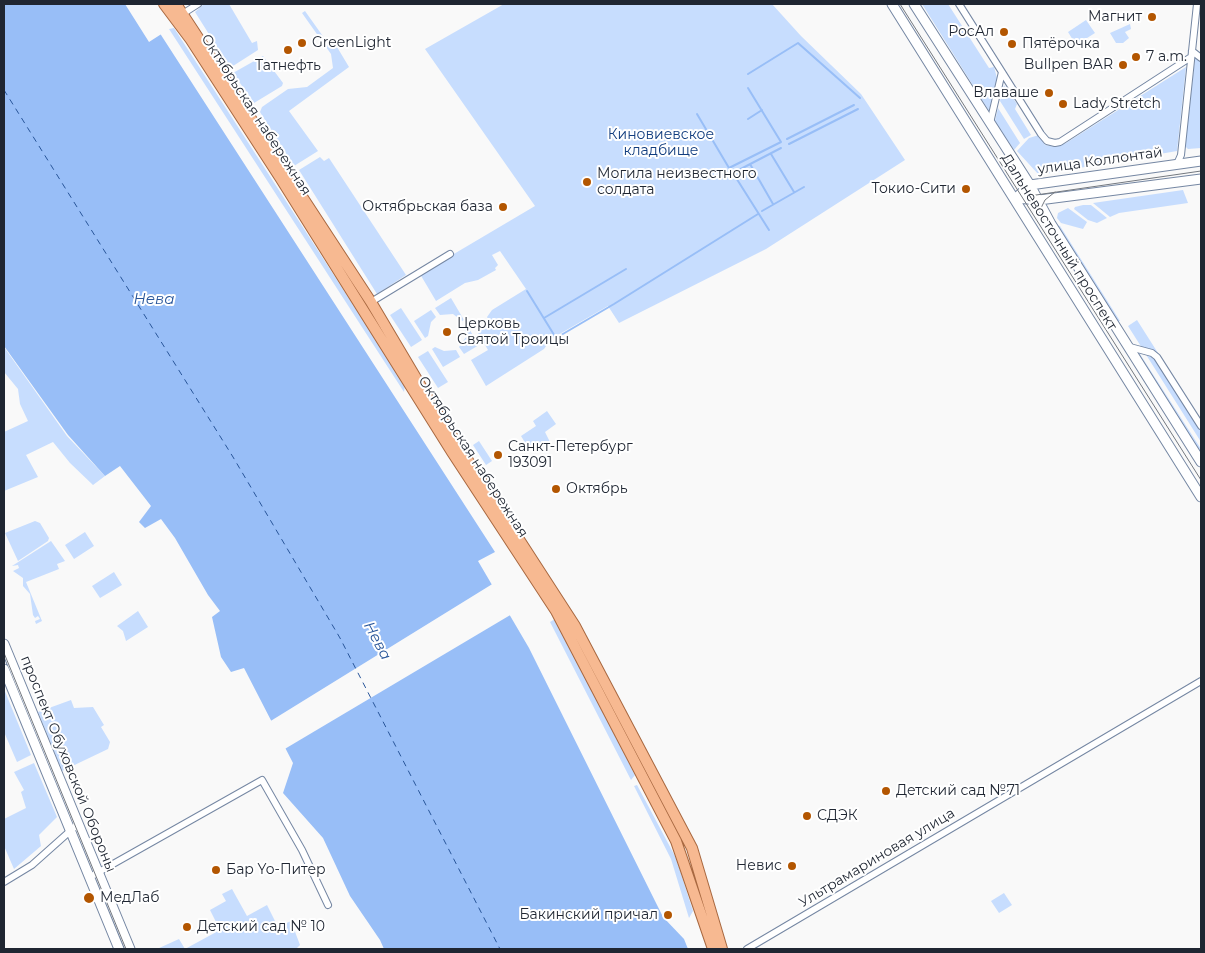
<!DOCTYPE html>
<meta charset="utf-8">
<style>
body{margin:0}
#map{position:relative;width:1205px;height:953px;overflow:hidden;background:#f9f9f9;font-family:Montserrat,sans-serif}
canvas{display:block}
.frame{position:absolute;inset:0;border:5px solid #1f2632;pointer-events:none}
</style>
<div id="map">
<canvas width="1205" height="953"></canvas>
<div class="frame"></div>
</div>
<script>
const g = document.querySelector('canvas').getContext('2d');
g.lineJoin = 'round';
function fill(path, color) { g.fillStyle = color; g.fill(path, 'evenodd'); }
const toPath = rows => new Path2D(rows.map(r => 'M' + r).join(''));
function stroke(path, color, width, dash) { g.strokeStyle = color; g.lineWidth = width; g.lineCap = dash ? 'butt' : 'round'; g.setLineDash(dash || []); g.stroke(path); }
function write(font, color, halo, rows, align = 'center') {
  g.font = font + ' Montserrat,sans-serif'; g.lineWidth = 4; g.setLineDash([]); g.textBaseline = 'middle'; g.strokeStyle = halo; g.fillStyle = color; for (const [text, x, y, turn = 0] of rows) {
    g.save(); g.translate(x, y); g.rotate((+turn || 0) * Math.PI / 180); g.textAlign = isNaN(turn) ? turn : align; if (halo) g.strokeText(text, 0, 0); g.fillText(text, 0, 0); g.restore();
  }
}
fill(toPath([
 [204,4,229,4,252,43,257,41,258,50,233,66,229,66,195,12],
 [504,4,772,4,801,36,861,94,905,160,766,249,619,323,608,306,551,339,544,349,486,386,471,360,488,350,477,331,491,324,487,317,492,310,526,289,500,251,492,255,498,265,495,268,496,270,478,280,465,283,436,301,420,274,535,206,425,49],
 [922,4,948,4,989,68,994,67,997,78,989,111],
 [305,11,332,49,337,47,349,67,289,111,318,151,294,166,260,112,262,107,288,89,307,87,333,68,331,54,302,13],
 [1086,20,1095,33,1076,45,1068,32],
 [1130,24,1131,29,1125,32,1129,38,1123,43,1116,43,1110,33],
 [174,28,405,385,404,392,169,29],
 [263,56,283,83,282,86,254,103,233,73],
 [1195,59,1201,61,1201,148,1188,149,1185,146],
 [1186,67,1177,151,1039,175,1017,151,1029,138,1039,135,1045,145,1055,147,1066,143],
 [1004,85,1017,104,1015,109,1031,135,1024,139,1000,101],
 [998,108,1020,143,1014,150,995,121],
 [320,157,324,161,329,158,406,275,377,294,299,170],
 [1183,190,1188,203,1119,213,1110,217,1093,203],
 [1083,205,1091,205,1107,218,1097,223,1088,220,1074,209,1075,207],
 [1068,208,1087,222,1083,229,1061,223,1057,218,1058,213],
 [1056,225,1060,226,1120,321,1117,321],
 [451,298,464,320,462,321,453,314,440,315,435,308],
 [401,308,422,340,411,347,390,315],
 [431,310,436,317,431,322,428,336,425,338,414,321],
 [1137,320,1184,394,1156,352,1142,348,1128,326],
 [466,324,479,345,464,354,459,347,466,337,464,325],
 [4,347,67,436,105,476,93,485,70,463,53,442,26,455,38,477,4,491,4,432,28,421,20,404,18,389,4,372],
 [435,347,444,351,456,350,460,357,443,367,432,349],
 [428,351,448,382,438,388,418,357],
 [1138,351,1201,449,1201,455,1137,352],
 [1145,353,1155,358,1201,430,1201,442],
 [547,411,556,424,545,432,550,442,537,450,534,445,529,449,521,436,536,426,533,421],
 [479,441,492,461,486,465,473,445],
 [35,521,40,523,49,538,48,541,18,561,5,533],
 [85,532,94,546,74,559,65,545],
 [51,541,65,561,57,564,59,569,26,582,42,621,36,624,35,621,40,619,38,616,35,618,33,615,30,594,23,586,23,578,13,571,19,568,18,565,12,566],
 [114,572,122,585,100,598,92,586],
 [138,611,148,627,126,641,123,631,117,626],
 [555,619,635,775,631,780,550,622],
 [4,689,31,755,17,762,4,732],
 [71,700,74,708,93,707,104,725,101,727,110,742,108,749,62,771,38,712],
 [34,763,57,817,39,835,41,846,14,869,4,846,4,819,26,808,21,792,24,790,14,772],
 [637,785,676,858,693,911,689,918,671,859,634,786],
 [232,889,247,916,267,905,278,927,291,921,300,945,296,949,157,949,179,939,185,949,220,930,210,910,226,901,222,894],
 [1004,893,1012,905,999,913,991,901]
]), '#c7ddfe');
fill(toPath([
 [4,4,141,4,495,552,478,561,529,648,663,917,684,939,688,949,384,949,380,940,350,896,323,838,283,793,293,763,244,668,231,672,221,657,212,617,220,611,208,595,175,538,161,519,145,528,139,522,151,506,120,466,105,476,68,435,4,346]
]), '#98bef7');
fill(toPath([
 [125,4,144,4,163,33,149,42],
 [494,583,512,614,283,750,269,722]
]), '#f9f9f9');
stroke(toPath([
 [748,74,798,43,860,98],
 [697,114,729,168,781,142,748,88],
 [748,119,762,110],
 [787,139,854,105],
 [789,144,858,109],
 [771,154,794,192],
 [750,164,773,204],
 [762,211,804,187],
 [769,230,733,173,781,148],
 [527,291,556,338,614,304,758,214],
 [544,318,626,269]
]), '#98bef7', 2);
stroke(toPath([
 [4,90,233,457,340,638,500,949]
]), '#29569a', 1, [6, 5]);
const street = toPath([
 [959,4,1002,72,990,123],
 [184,13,198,4],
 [1192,51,1201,58],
 [1002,72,1041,134,1047,141,1055,143,1060,142,1191,57],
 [1177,164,1181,155,1197,4],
 [371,302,450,254],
 [1130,347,1152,353,1157,357,1201,426],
 [90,877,262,780,302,850,328,905],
 [4,882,32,865,78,824],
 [747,949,1201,681]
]);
const secondary = toPath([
 [892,4,1201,497],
 [914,4,1030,185,1051,224,1201,462],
 [1016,198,1030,185,1201,161],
 [1016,198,1039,200,1201,179],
 [4,644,130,949],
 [4,669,119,949]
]);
const primary = toPath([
 [164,4,191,40,281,179,452,452,556,611,676,841,713,949],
 [176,4,371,302,432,405,575,626,692,848,722,949]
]);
stroke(street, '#7587a3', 8);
stroke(secondary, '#7587a3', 11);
stroke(primary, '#a86840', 12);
stroke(street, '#fff', 6);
stroke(secondary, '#fff', 9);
stroke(primary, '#f7b991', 10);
stroke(toPath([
 [900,4,1201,480],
 [1018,186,1026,192,1036,195,1201,171],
 [1044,225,1041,208,1045,200,1055,192],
 [4,653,126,949]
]), '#73787f', 1);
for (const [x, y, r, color] of [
 [1152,17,5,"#b35601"],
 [1004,32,5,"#b35601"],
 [302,43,5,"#b35601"],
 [1012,44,5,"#b35601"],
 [288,50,5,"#b35601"],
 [1136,57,5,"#b35601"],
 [1123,65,5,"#b35601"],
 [1049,93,5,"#b35601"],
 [1063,104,5,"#b35601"],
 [587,182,5,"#b35601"],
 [966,189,5,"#b35601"],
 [503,207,5,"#b35601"],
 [447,332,5,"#b35601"],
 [498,455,5,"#b35601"],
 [556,489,5,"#b35601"],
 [886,791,5,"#b35601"],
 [807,816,5,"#b35601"],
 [792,866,5,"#b35601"],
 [216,870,5,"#b35601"],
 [89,898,6,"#b35601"],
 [668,915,5,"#b35601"],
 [187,927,5,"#b35601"]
]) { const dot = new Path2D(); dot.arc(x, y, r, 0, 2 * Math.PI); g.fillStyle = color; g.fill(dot); stroke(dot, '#fff', 2); }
write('14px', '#1f2632', '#fff', [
 ["Магнит",1142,17,"right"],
 ["РосАл",994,32,"right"],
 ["GreenLight",312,43],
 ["Пятёрочка",1022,44],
 ["7 a.m.",1146,57],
 ["Bullpen BAR",1113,65,"right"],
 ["Татнефть",288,66,"center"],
 ["Влаваше",1039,93,"right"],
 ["Lady Stretch",1073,104],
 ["Могила неизвестного",597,174],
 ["солдата",597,190],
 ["Токио-Сити",956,189,"right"],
 ["Октябрьская база",493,207,"right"],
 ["Церковь",457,324],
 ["Святой Троицы",457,340],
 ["Санкт-Петербург",508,447],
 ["193091",508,463],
 ["Октябрь",566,489],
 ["Детский сад №71",896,791],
 ["СДЭК",817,816],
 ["Невис",782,866,"right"],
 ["Бар Yo-Питер",226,870],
 ["МедЛаб",100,898],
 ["Бакинский причал",658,915,"right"],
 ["Детский сад № 10",197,927]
], 'left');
write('14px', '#1f2632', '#fff', [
 ["Октябрьская набережная",256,115,57],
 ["улица Коллонтай",1100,161,-8],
 ["Дальневосточный проспект",1059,242,58],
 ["Октябрьская набережная",473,457,57],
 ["проспект Обуховской Обороны",68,764,68],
 ["Ультрамариновая улица",877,858,-31]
]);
write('14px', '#113d7f', '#fff', [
 ["Киновиевское",661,135],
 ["кладбище",661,151]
]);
write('italic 15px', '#29569a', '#fff', [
 ["Нева",154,300],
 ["Нева",377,641,62]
]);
</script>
